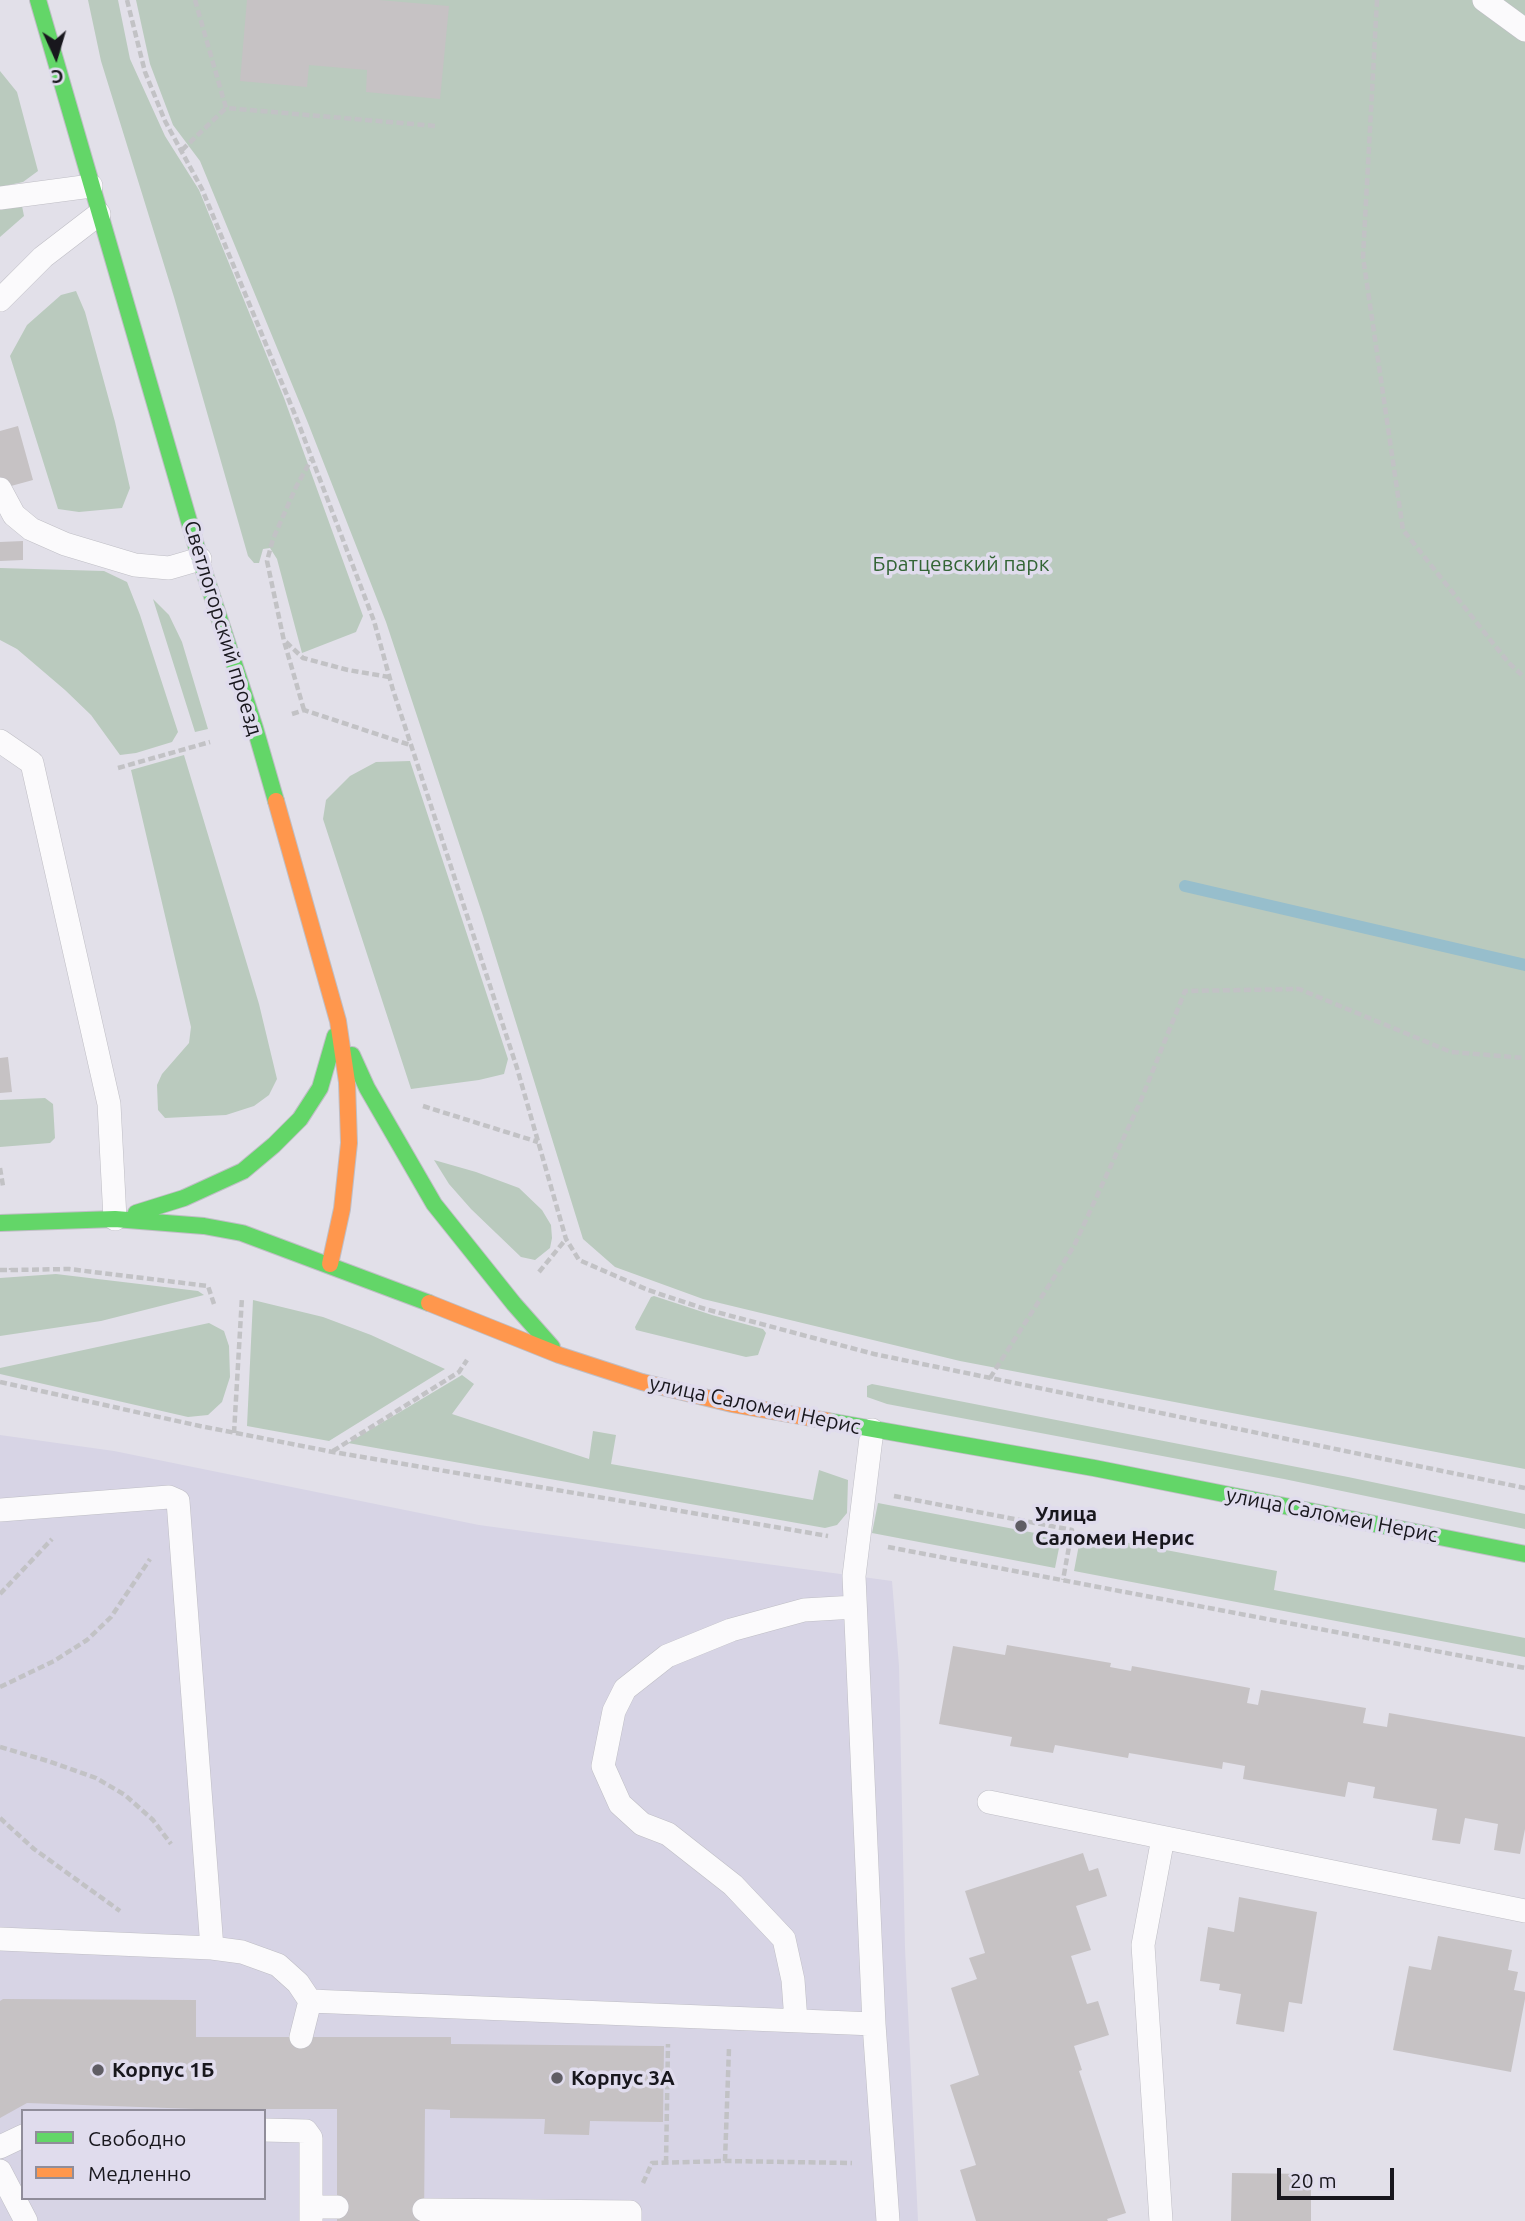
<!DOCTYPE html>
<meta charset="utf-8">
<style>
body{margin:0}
#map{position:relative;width:1525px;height:2221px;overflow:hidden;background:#e2e0e9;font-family:Ubuntu,sans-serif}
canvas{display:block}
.legend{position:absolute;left:21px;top:2109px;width:245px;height:91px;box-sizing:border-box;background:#e0dced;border:2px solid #908d9a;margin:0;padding:9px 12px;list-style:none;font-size:21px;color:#18171d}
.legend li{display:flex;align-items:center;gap:14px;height:35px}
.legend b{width:35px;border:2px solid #908d9a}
.north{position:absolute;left:21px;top:21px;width:70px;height:70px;-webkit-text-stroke:5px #e0dced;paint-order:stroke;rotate:176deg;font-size:19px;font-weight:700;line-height:28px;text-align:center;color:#18171d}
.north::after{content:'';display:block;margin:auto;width:24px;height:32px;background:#18171d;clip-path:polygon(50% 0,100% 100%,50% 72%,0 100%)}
.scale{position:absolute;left:1277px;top:2168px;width:117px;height:32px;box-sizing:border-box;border:4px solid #18171d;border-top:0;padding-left:9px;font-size:21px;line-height:24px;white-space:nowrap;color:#18171d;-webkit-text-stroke:5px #e0dced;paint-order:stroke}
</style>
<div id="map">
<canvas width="1525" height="2221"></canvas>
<ul class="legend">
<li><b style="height:9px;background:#63d668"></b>Свободно</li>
<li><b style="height:9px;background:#ff974d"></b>Медленно</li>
</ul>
<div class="north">С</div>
<div class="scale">20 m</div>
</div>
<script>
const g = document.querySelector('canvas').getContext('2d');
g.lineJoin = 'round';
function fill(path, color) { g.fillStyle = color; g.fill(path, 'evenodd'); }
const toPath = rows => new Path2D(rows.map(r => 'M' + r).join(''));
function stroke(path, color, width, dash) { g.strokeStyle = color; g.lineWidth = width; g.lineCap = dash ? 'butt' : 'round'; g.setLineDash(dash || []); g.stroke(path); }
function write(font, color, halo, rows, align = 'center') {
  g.font = font + ' Ubuntu,sans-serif'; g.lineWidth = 7; g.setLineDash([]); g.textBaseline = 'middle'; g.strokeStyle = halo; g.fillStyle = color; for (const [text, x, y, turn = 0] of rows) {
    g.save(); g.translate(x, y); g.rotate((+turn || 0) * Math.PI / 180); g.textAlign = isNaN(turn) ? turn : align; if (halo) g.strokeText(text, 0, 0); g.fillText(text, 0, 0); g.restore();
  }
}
fill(toPath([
 [0,1435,114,1451,479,1525,892,1581,899,1666,905,1948,918,2221,0,2221],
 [23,2111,264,2111,264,2198,23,2198]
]), '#d7d4e5');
fill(toPath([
 [88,0,118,0,130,59,165,136,199,190,284,398,363,616,356,632,302,653,277,559,270,548,263,549,259,563,254,563,248,556,174,297,101,61],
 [136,0,1525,0,1525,1469,960,1361,703,1299,615,1267,583,1239,483,916,386,622,308,423,200,161,173,125,150,64],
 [0,71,17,92,38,171,23,182,0,187],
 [21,201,24,216,0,237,0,208],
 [76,291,85,312,115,422,130,488,122,508,79,512,58,509,10,356,27,325,61,295],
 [0,568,104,571,127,582,140,615,178,732,172,742,136,753,120,755,91,715,65,690,17,649,0,640],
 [153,599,169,615,182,642,208,729,195,732],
 [184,755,259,1004,277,1079,269,1095,254,1106,226,1115,165,1118,158,1110,157,1085,162,1074,189,1043,191,1027,131,770],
 [410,761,508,1059,504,1074,479,1080,411,1089,323,819,326,800,350,776,376,762],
 [45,1098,53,1104,55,1138,50,1143,0,1147,0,1100],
 [434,1160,476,1172,519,1188,542,1210,551,1225,552,1238,550,1248,535,1260,521,1257,471,1209,449,1184],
 [56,1274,198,1291,204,1295,101,1321,0,1336,0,1278],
 [654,1296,712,1315,763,1329,766,1333,758,1355,746,1357,636,1330,635,1327,651,1297],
 [253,1300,323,1317,371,1335,445,1369,329,1441,247,1426],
 [209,1323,224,1331,229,1346,230,1377,222,1402,208,1415,188,1417,0,1374,0,1368],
 [462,1375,474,1384,452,1414,589,1459,593,1431,616,1435,611,1464,813,1500,819,1470,848,1480,847,1513,837,1525,825,1528,348,1443],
 [872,1384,1348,1477,1525,1514,1525,1529,1284,1479,887,1404,867,1397,867,1386],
 [878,1503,1061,1538,1055,1568,872,1533],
 [1081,1534,1277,1571,1274,1590,1525,1638,1525,1657,1074,1571]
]), '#bacabe');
stroke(toPath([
 [1185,886,1525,965]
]), '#97becc', 12);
fill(toPath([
 [247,0,379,0,449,6,440,99,366,92,367,70,309,65,307,87,240,81],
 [18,426,33,480,0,489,0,431],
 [23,541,23,560,0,561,0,542],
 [8,1057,12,1092,0,1093,0,1058],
 [1007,1645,1111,1663,1110,1667,1131,1671,1132,1666,1250,1688,1247,1703,1258,1705,1261,1690,1366,1708,1363,1723,1387,1727,1389,1713,1525,1737,1525,1829,1520,1854,1494,1850,1498,1824,1465,1818,1460,1844,1432,1840,1437,1809,1373,1798,1375,1787,1348,1782,1345,1797,1243,1779,1245,1766,1223,1762,1222,1769,1129,1753,1128,1758,1055,1745,1053,1753,1010,1746,1012,1737,939,1724,953,1646,1005,1655],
 [1083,1853,1089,1871,1098,1868,1107,1896,1076,1906,1091,1950,1071,1956,1087,2004,1098,2001,1109,2035,1074,2046,1082,2070,1079,2071,1126,2213,1107,2219,1108,2221,976,2221,960,2170,976,2165,950,2085,979,2075,951,1988,977,1979,969,1958,985,1953,965,1891],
 [1239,1897,1317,1912,1302,2004,1289,2002,1284,2032,1236,2024,1241,1994,1219,1990,1220,1984,1200,1981,1208,1927,1234,1932],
 [1438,1936,1512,1950,1508,1970,1518,1972,1514,1990,1525,1992,1525,1999,1511,2072,1393,2050,1409,1966,1431,1970],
 [3,1999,196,2000,196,2037,451,2037,451,2044,664,2046,663,2122,590,2121,589,2135,544,2134,545,2119,450,2118,450,2110,425,2109,424,2221,337,2221,337,2109,196,2109,27,2103,0,2118,0,2001],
 [1232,2173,1311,2174,1311,2221,1231,2221]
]), '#c6c2c4');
const lane = toPath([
 [1484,0,1525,30],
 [0,198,91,186],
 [0,300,43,257,99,214],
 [0,489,14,515,31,529,65,544,135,565,169,568,200,559],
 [0,741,32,763,109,1104,115,1219],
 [872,1430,854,1576,874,2024],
 [0,1510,169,1497,178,1501,212,1948],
 [989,1802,1525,1911],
 [0,1939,212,1948,242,1952,278,1965,298,1983,310,2001,874,2024,888,2221],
 [796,2021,793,1980,784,1939,733,1885,668,1834,642,1824,620,1804,603,1766,614,1711,625,1689,667,1656,731,1630,804,1610,855,1607],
 [301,2037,310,2001],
 [264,2130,306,2131,311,2138,311,2221],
 [0,2147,23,2136],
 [0,2171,26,2221],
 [311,2207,337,2207],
 [424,2210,630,2212,630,2221],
 [1161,2221,1143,1945,1163,1838]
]);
const fast = toPath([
 [38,0,200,559,255,728,276,801],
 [352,1055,367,1088,434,1204,514,1304,552,1347],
 [136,1213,184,1198,243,1171,274,1145,300,1119,320,1088,335,1036],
 [0,1223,115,1219,204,1226,242,1233,429,1303],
 [828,1421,1094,1468,1525,1554]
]);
const slow = toPath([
 [276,801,338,1021,347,1082,349,1143,342,1209,330,1264],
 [429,1303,559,1355,642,1382,732,1404,828,1421]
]);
stroke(lane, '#bfbec5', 24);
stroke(fast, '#bfbec5', 18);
stroke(slow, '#bfbec5', 18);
stroke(toPath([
 [127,0,145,72,165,121,202,189,298,422,374,621,393,690,517,1068,566,1239,579,1260,648,1290,705,1309,874,1354,1525,1488],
 [195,0,226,108,436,126],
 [1377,0,1363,257,1403,530,1508,662,1525,678],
 [182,150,226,108],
 [286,642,303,658,348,670,389,677],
 [304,710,284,641,267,561,273,539,296,487,311,460],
 [292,714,304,710,410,745],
 [118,768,210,742],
 [423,1106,538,1142],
 [0,1168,3,1186],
 [0,1270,11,1270,11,1268],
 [11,1270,69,1269,208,1286,215,1307],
 [539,1272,566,1239],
 [990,1378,1074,1246,1141,1100,1185,991,1299,989,1451,1052,1525,1058],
 [0,1382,200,1426,333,1452,828,1536],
 [234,1433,242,1297],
 [333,1451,459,1372,467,1360],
 [894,1496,1072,1530,1063,1580],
 [888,1547,1525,1668],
 [0,1594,52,1539],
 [0,1687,54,1661,87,1640,111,1617,150,1559],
 [0,1747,48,1761,96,1778,125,1795,153,1820,171,1844],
 [0,1818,34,1849,120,1911],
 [725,2161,729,2048],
 [666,2163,668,2044],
 [643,2183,652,2163,725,2161,852,2163]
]), '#c2c2c5', 4.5, [7, 3.5]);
stroke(lane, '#fbfafc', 23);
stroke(fast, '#63d668', 16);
stroke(slow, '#ff974d', 16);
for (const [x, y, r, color] of [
 [1021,1526,7,"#5f5d64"],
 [98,2070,7,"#5f5d64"],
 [557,2078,7,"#5f5d64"]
]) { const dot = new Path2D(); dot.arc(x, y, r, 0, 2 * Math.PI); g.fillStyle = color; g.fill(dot); stroke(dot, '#e0dced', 2.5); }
write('21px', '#336535', '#e0dced', [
 ["Братцевский парк",961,564]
]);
write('21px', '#18171d', '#e0dced', [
 ["Светлогорский проезд",223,628,73],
 ["улица Саломеи Нерис",755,1405,12],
 ["улица Саломеи Нерис",1332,1515,11]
]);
write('bold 21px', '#18171d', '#e0dced', [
 ["Улица",1035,1514],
 ["Саломеи Нерис",1035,1538],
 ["Корпус 1Б",112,2070],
 ["Корпус 3А",571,2078]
], 'left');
</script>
